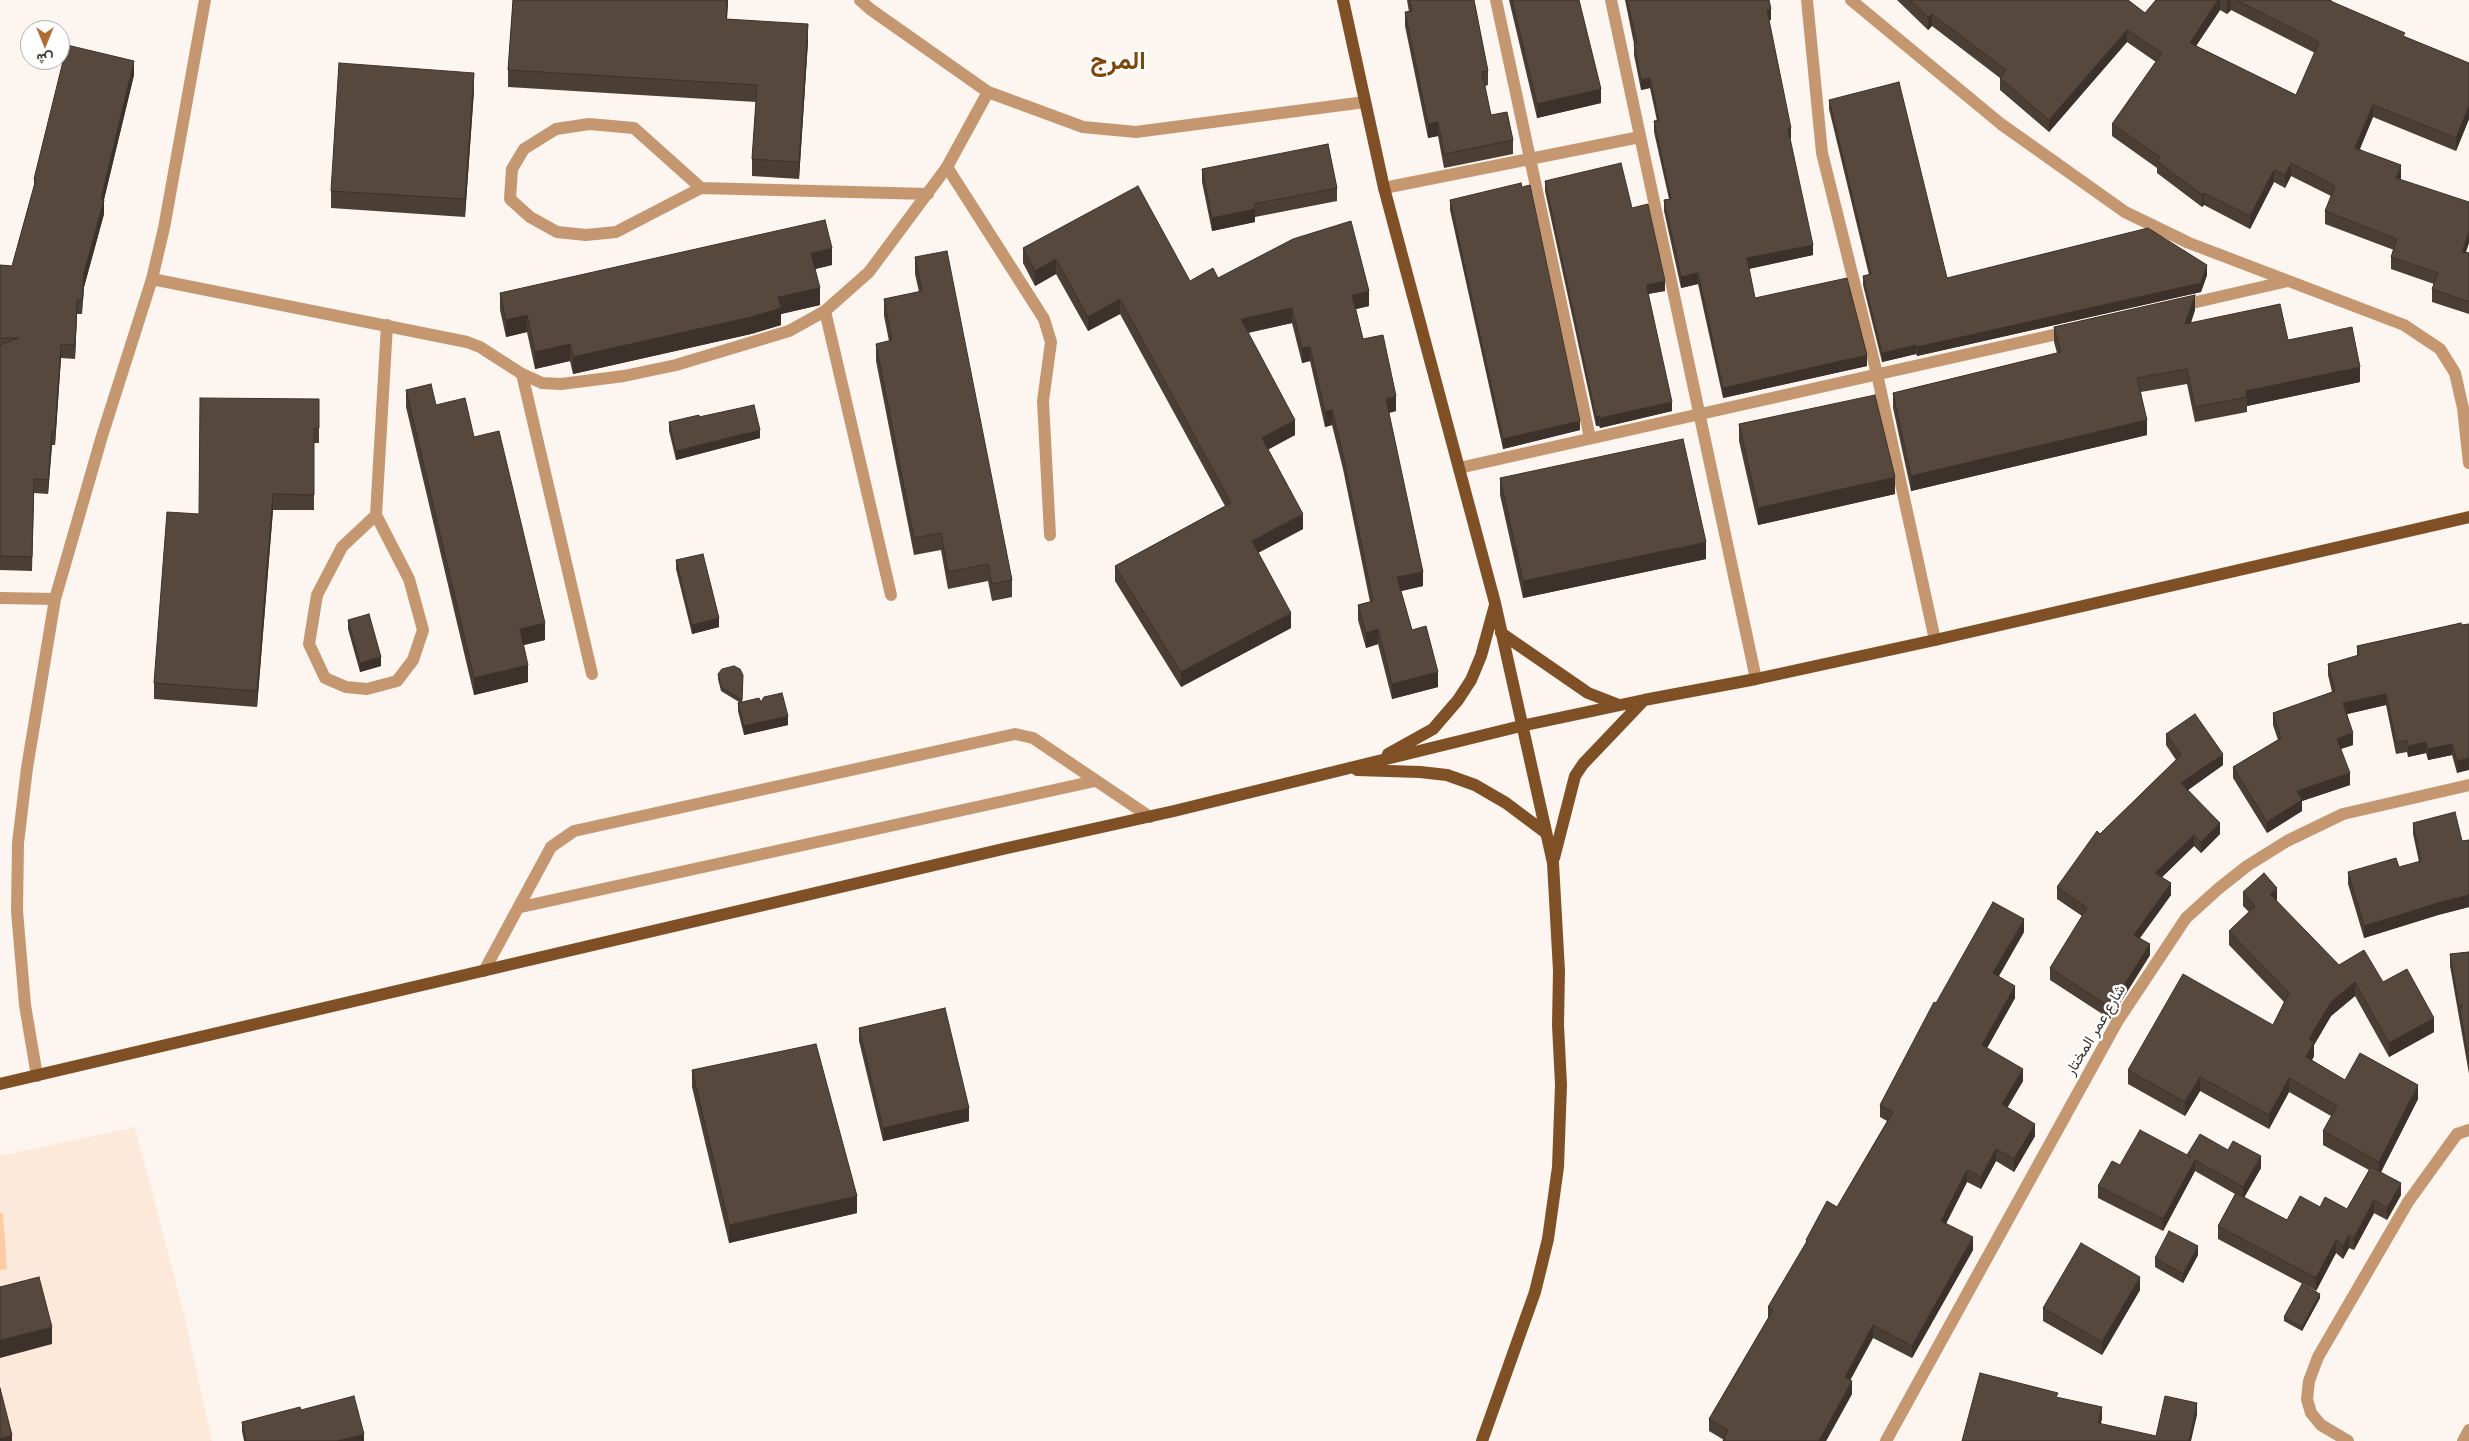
<!DOCTYPE html>
<meta charset="utf-8">
<style>
body{margin:0}
#map{position:relative;width:2469px;height:1441px;overflow:hidden;background:#fdf5f0;font-family:Helvetica,Vazirmatn,sans-serif}
canvas{display:block}
.north{position:absolute;left:20px;top:20px;width:50px;height:50px;box-sizing:border-box;background:#fff;border:1px solid #b0adab;border-radius:50%;rotate:180deg;font-size:14px;font-weight:700;line-height:20px;text-align:center;color:#39322d}
.north::after{content:'';display:block;margin:auto;width:18px;height:22px;background:#ad6e35;clip-path:polygon(50% 0,100% 100%,50% 72%,0 100%)}
</style>
<div id="map">
<canvas width="2469" height="1441"></canvas>
<div class="north">ش</div>
</div>
<script>
const g = document.querySelector('canvas').getContext('2d');
g.lineJoin = 'round';
function fill(path, color) { g.fillStyle = color; g.fill(path, 'evenodd'); }
const toPath = rows => new Path2D(rows.map(r => 'M' + r).join(''));
function stroke(path, color, width, dash) { g.strokeStyle = color; g.lineWidth = width; g.lineCap = dash ? 'butt' : 'round'; g.setLineDash(dash || []); g.stroke(path); }
function write(font, color, halo, rows, align = 'center') {
  g.font = font + ' Helvetica,Vazirmatn,sans-serif'; g.lineWidth = 5; g.setLineDash([]); g.textBaseline = 'middle'; g.strokeStyle = halo; g.fillStyle = color; for (const [text, x, y, turn = 0] of rows) {
    g.save(); g.translate(x, y); g.rotate((+turn || 0) * Math.PI / 180); g.textAlign = isNaN(turn) ? turn : align; if (halo) g.strokeText(text, 0, 0); g.fillText(text, 0, 0); g.restore();
  }
}
fill(toPath([
 [135,1127,184,1314,212,1441,0,1441,0,1156]
]), '#fde9da');
fill(toPath([
 [0,1213,3,1213,7,1269,0,1270]
]), '#fdcba3');
stroke(toPath([
 [947,167,1044,319,1051,342,1043,401,1050,535],
 [701,188,634,128,589,124,556,129,524,149,512,169,510,199,530,217,557,232,586,235,616,232,701,188,928,194],
 [825,311,891,595],
 [522,374,592,674],
 [376,515,342,547,317,595,309,644,325,678,346,687,367,689,397,681,413,660,423,630,409,579,376,515,387,325],
 [521,907,1095,781],
 [484,971,551,847,574,831,1015,734,1033,738,1150,817]
]), '#c59771', 12);
stroke(toPath([
 [860,0,870,9,988,92,1083,127,1136,132,1365,102],
 [1496,0,1590,438],
 [1611,0,1756,679],
 [1807,0,1822,153,1877,374,1935,640],
 [1851,0,2001,124,2125,212,2189,243,2404,325,2440,349,2455,373,2463,408,2469,463],
 [1384,188,1640,137],
 [152,279,467,342,480,347,522,374,542,383,561,384,624,376,676,365,789,331,825,311,869,272,947,167,988,92],
 [2179,306,2288,281],
 [1459,468,2071,331],
 [0,598,55,599],
 [37,1076,25,1005,17,911,18,843,27,768,55,599,102,436,152,279,164,228,205,0],
 [1886,1441,2117,1022,2186,918,2218,889,2247,866,2287,841,2343,814,2469,785],
 [2348,1441,2321,1425,2311,1413,2307,1399,2309,1381,2318,1357,2408,1202,2457,1134,2469,1130],
 [2463,1441,2469,1430]
]), '#c59771', 12);
stroke(toPath([
 [1343,0,1384,188,1495,603,1553,863,1559,971,1558,1025,1561,1085,1558,1167,1548,1239,1535,1292,1482,1441],
 [1501,633,1588,693,1619,705],
 [1388,754,1433,729,1458,700,1471,680,1481,656,1495,605],
 [1357,770,1420,772,1447,775,1475,785,1506,803,1546,833],
 [1554,858,1575,776,1583,764,1644,700],
 [0,1084,1003,849,1174,811,1521,726,1644,700,1756,679,1935,640,2469,517]
]), '#7f4f25', 12);
fill(toPath([
 [513,0,728,0,727,19,808,41,799,179,752,176,752,159,756,102,508,87,508,70],
 [1407,0,1474,0,1488,71,1488,85,1485,86,1491,115,1513,140,1513,154,1444,168,1438,136,1428,138,1405,26,1405,12,1409,12],
 [1509,0,1579,0,1601,103,1537,118],
 [1625,0,1769,0,1771,20,1769,20,1791,139,1790,139,1813,255,1749,269,1755,298,1867,366,1723,398,1698,284,1681,288,1664,211,1664,200,1669,199,1654,132,1654,121,1657,121,1650,88,1641,90,1634,55,1634,44],
 [1897,0,2128,0,2145,13,2156,0,2332,0,2331,1,2405,37,2469,63,2469,119,2456,151,2373,117,2360,149,2401,178,2400,179,2466,252,2469,253,2469,314,2432,302,2432,289,2434,284,2391,269,2391,257,2394,250,2325,224,2325,211,2331,196,2291,176,2285,188,2274,182,2250,229,2204,205,2202,207,2157,173,2157,168,2112,136,2112,124,2156,62,2127,42,2049,132,2000,90,2000,78,1932,26,1928,30],
 [2220,10,2227,14,2231,10,2315,53,2296,95,2196,46],
 [134,75,104,200,104,214,84,287,82,314,77,314,75,359,61,358,55,445,52,445,48,494,34,493,32,571,0,570,0,265,12,266,34,186,34,179],
 [474,90,465,217,331,208,331,191],
 [1829,100,1947,278,2207,275,2201,292,1917,356,1916,354,1882,362,1863,285,1863,276,1869,275,1829,109],
 [1202,169,1337,188,1337,201,1255,217,1255,222,1212,231,1202,182],
 [1545,181,1632,208,1665,291,1648,294,1672,411,1600,428,1599,426,1596,426,1545,191],
 [1450,200,1580,430,1503,449,1450,210],
 [1023,248,1190,281,1218,278,1369,306,1356,309,1363,339,1396,411,1389,413,1423,586,1401,591,1412,630,1438,687,1392,699,1378,644,1366,648,1358,620,1358,605,1370,602,1343,469,1332,425,1325,427,1310,361,1302,363,1292,323,1248,333,1295,435,1268,449,1303,529,1258,553,1291,628,1181,687,1115,581,1115,566,1225,506,1120,314,1088,331,1056,274,1035,286,1023,263],
 [915,257,1012,580,1012,597,992,601,988,581,948,589,941,550,914,555,876,361,876,344,889,341,884,316,884,299,919,292,915,274],
 [832,265,815,269,820,305,781,314,781,325,751,334,573,374,570,361,535,369,527,332,506,337,500,310,500,293],
 [2195,310,2191,323,2288,340,2360,382,2247,406,2247,412,2195,422,2187,384,2141,392,2147,435,1911,491,1893,408,1893,393,2057,353,2054,342,2054,327],
 [406,390,436,405,474,437,545,640,523,645,528,682,474,695,406,407],
 [319,399,319,443,314,443,314,510,273,510,257,707,154,699,154,683,199,514],
 [699,417,760,438,676,460,669,431,669,422],
 [1739,424,1895,494,1758,525,1739,441],
 [1500,478,1706,559,1523,598,1500,495],
 [676,560,719,627,692,634,676,569],
 [348,620,381,666,360,672,348,629],
 [2461,623,2457,773,2452,755,2428,760,2426,753,2408,757,2407,752,2396,754,2386,705,2347,714,2353,745,2341,749,2350,785,2302,801,2302,811,2267,833,2233,778,2233,767,2278,740,2273,725,2273,713,2332,692,2328,675,2328,664,2357,656,2357,646],
 [718,674,743,675,742,702,761,702,788,725,744,735,738,711,738,703,739,702,721,691,718,679],
 [2166,734,2223,765,2188,790,2220,834,2201,853,2194,846,2162,877,2171,895,2140,938,2150,955,2110,1019,2050,980,2050,968,2082,916,2057,899,2057,887,2100,834,2176,760,2166,745],
 [2413,823,2462,841,2469,840,2469,907,2438,915,2364,938,2348,884,2348,872,2399,867,2419,862,2413,834],
 [2243,892,2277,902,2339,965,2383,982,2434,1032,2389,1057,2355,996,2331,1016,2314,1045,2314,1056,2312,1060,2345,1080,2418,1099,2381,1172,2401,1195,2387,1220,2374,1213,2354,1250,2349,1248,2343,1259,2336,1253,2316,1291,2218,1239,2218,1226,2235,1194,2195,1171,2163,1231,2098,1198,2098,1186,2120,1165,2187,1155,2261,1168,2244,1198,2287,1220,2320,1207,2347,1209,2369,1170,2323,1145,2323,1131,2331,1116,2289,1092,2269,1129,2200,1091,2185,1116,2128,1084,2128,1070,2273,1025,2284,1002,2229,945,2229,931,2249,912,2243,906],
 [2024,932,1999,976,2015,998,1987,1048,2023,1081,2007,1107,2035,1136,2014,1172,1996,1161,1981,1189,1967,1182,1946,1224,1973,1250,1912,1358,1873,1338,1850,1380,1852,1394,1826,1441,1723,1441,1724,1440,1709,1431,1709,1419,1768,1318,1768,1307,1806,1244,1806,1240,1837,1207,1887,1121,1880,1117,1880,1105,1936,1003],
 [2469,952,2469,1074,2450,966,2450,954],
 [859,1028,969,1121,883,1141,859,1041],
 [692,1070,857,1213,729,1243,692,1087],
 [2198,1255,2183,1283,2155,1267,2155,1258],
 [2140,1290,2102,1355,2043,1321,2043,1308],
 [2320,1298,2302,1331,2284,1321,2284,1317],
 [242,1422,364,1441,244,1441,242,1431]
]), '#4b3e34');
fill(toPath([
 [727,0,728,0,726,36,726,19],
 [2218,0,2220,0,2220,10,2190,55,2190,43],
 [2229,0,2231,0,2231,10,2227,14,2227,2],
 [1771,9,1771,20,1767,21,1767,10],
 [1932,14,1932,26,1928,30,1928,17],
 [808,24,808,41,799,179,799,162],
 [2127,30,2127,42,2049,132,2049,120],
 [134,61,134,75,101,211,104,200,104,214,84,287,82,314,84,273],
 [474,73,474,90,465,217,465,199],
 [1650,78,1650,88,1641,90,1641,80],
 [1601,89,1601,103,1537,118,1537,104],
 [2373,105,2373,117,2355,160,2355,148],
 [2469,106,2469,119,2456,151,2456,138],
 [1438,122,1438,136,1428,138,1428,124],
 [1791,128,1791,139,1788,139,1788,129],
 [2291,163,2291,176,2285,188,2285,175],
 [2401,165,2401,178,2396,191,2396,178],
 [2274,170,2274,182,2250,229,2250,216],
 [2204,193,2204,205,2202,207,2202,195],
 [1255,209,1255,222,1212,231,1212,218],
 [2469,231,2469,243,2462,264,2462,252],
 [1813,245,1813,255,1747,269,1747,258],
 [832,248,832,265,811,270,811,253],
 [1056,259,1056,274,1035,286,1035,271],
 [2207,265,2207,275,2201,292,1917,356,1917,347],
 [1698,273,1698,284,1681,288,1681,277],
 [1665,281,1665,291,1647,294,1647,298,1647,285],
 [820,288,820,305,781,314,781,325,751,334,573,374,573,357,778,297],
 [1369,291,1369,306,1352,310,1352,295],
 [2195,295,2195,310,2185,339,2185,324],
 [1120,299,1120,314,1088,331,1088,317],
 [77,300,77,314,75,359,75,345],
 [1292,308,1292,323,1241,334,1241,319],
 [527,315,527,332,506,337,506,320],
 [61,344,61,358,55,445,55,431],
 [570,344,570,361,535,369,535,352],
 [1916,345,1916,354,1882,362,1882,353],
 [1310,347,1310,361,1302,363,1302,348],
 [1867,355,1867,366,1723,398,1723,388],
 [2360,367,2360,382,2247,406,2247,397,2246,391],
 [1396,396,1396,411,1386,413,1386,399],
 [1672,402,1672,411,1600,428,1600,418],
 [1332,410,1332,425,1325,427,1325,412],
 [1599,416,1599,426,1596,426,1596,417],
 [1295,420,1295,435,1262,453,1262,438],
 [2147,420,2147,435,1911,491,1911,476],
 [1580,421,1580,430,1503,449,1503,439],
 [760,430,760,438,676,460,676,451],
 [52,431,52,445,48,494,48,480],
 [1895,477,1895,494,1758,525,1758,508],
 [273,494,273,510,257,707,257,691],
 [1303,514,1303,529,1252,556,1252,541],
 [1706,542,1706,559,1523,598,1523,581],
 [1423,572,1423,586,1397,592,1397,577],
 [1291,613,1291,628,1181,687,1181,672],
 [719,618,719,627,692,634,692,625],
 [545,623,545,640,520,646,520,629],
 [1378,629,1378,644,1366,648,1366,633],
 [381,657,381,666,360,672,360,663],
 [528,665,528,682,474,695,474,678],
 [1438,672,1438,687,1392,699,1392,684],
 [2386,694,2386,705,2343,715,2343,703],
 [788,716,788,725,744,735,744,726],
 [2353,733,2353,745,2337,750,2337,739],
 [2426,742,2426,753,2408,757,2408,746],
 [2452,744,2452,755,2428,760,2428,749],
 [2223,754,2223,765,2181,795,2181,783],
 [2469,758,2469,770,2457,773,2457,761],
 [2350,773,2350,785,2302,801,2302,811,2267,833,2267,822,2297,791],
 [2220,823,2220,834,2201,853,2201,842],
 [2194,835,2194,846,2155,884,2155,873],
 [2171,883,2171,895,2134,946,2134,935],
 [2277,888,2277,902,2270,894],
 [2469,895,2469,907,2438,915,2364,938,2364,926,2438,903],
 [2024,919,2024,932,1993,986,1993,973],
 [2150,944,2150,955,2110,1019,2110,1007],
 [2355,982,2355,996,2331,1016,2314,1045,2314,1056,2306,1071,2306,1057,2309,1039,2331,1002],
 [2015,986,2015,998,1982,1057,1982,1045],
 [2434,1018,2434,1032,2389,1057,2389,1043],
 [2023,1069,2023,1081,2002,1117,2002,1104],
 [2200,1077,2200,1091,2185,1116,2185,1102],
 [2289,1078,2289,1092,2269,1129,2269,1115],
 [2418,1085,2418,1099,2379,1176,2379,1162],
 [969,1108,969,1121,883,1141,883,1128],
 [2035,1124,2035,1136,2014,1172,2014,1159],
 [1996,1149,1996,1161,1981,1189,1981,1177],
 [2261,1156,2261,1168,2243,1199,2243,1187],
 [2195,1160,2195,1171,2163,1231,2163,1219],
 [1967,1170,1967,1182,1941,1233,1941,1221],
 [2401,1183,2401,1195,2387,1220,2387,1208],
 [857,1196,857,1213,729,1243,729,1225],
 [2374,1200,2374,1213,2354,1250,2354,1238],
 [2349,1235,2349,1248,2343,1259,2343,1246],
 [1973,1237,1973,1250,1912,1358,1912,1346],
 [2336,1240,2336,1253,2316,1291,2316,1278],
 [2198,1246,2198,1255,2183,1283,2183,1274],
 [2140,1277,2140,1290,2102,1355,2102,1342],
 [2320,1294,2320,1298,2302,1331,2302,1327],
 [1873,1325,1873,1338,1845,1390,1845,1377],
 [52,1327,52,1344,0,1358,0,1340],
 [1852,1381,1852,1394,1826,1441,1819,1441],
 [2197,1403,2197,1415,2191,1441,2189,1441],
 [2102,1407,2102,1419,2098,1435,2098,1423],
 [364,1434,364,1441,337,1441],
 [12,1435,12,1441,0,1441,0,1439]
]), '#3d322b');
const building = toPath([
 [513,0,727,0,726,19,808,24,799,162,752,159,757,85,508,70,513,0],
 [1410,0,1474,0,1488,71,1482,72,1491,115,1507,112,1513,140,1444,154,1438,122,1428,124,1405,12,1412,11,1410,0],
 [1512,0,1579,0,1601,89,1537,104,1512,0],
 [1627,0,1769,0,1771,9,1767,10,1791,128,1788,129,1813,245,1747,258,1755,298,1847,278,1867,355,1723,388,1698,273,1681,277,1664,200,1671,199,1654,121,1659,120,1650,78,1641,80,1634,44,1637,43,1627,0],
 [1910,0,2128,0,2145,13,2156,0,2218,0,2190,43,2296,95,2319,42,2236,0,2328,0,2405,33,2403,36,2469,63,2469,106,2456,138,2373,105,2355,148,2401,165,2396,178,2469,202,2469,231,2462,252,2469,253,2469,302,2432,289,2438,273,2391,257,2397,239,2325,211,2335,186,2291,163,2285,175,2274,170,2250,216,2204,193,2202,195,2157,161,2160,157,2112,124,2162,53,2127,30,2049,120,2000,78,2006,70,1932,14,1928,17,1910,0],
 [67,45,134,61,101,199,104,200,84,273,82,300,77,300,75,345,61,344,55,431,52,431,48,480,34,479,32,557,0,556,0,345,19,338,0,338,0,265,12,266,36,179,34,179,67,45],
 [339,63,474,73,465,199,331,191,339,63],
 [1899,82,1947,278,2148,228,2207,265,2201,283,1917,347,1916,345,1882,353,1863,276,1871,274,1829,100,1899,82],
 [1328,144,1337,188,1254,204,1255,209,1212,218,1202,169,1328,144],
 [1621,163,1632,208,1648,204,1665,281,1647,285,1647,288,1672,402,1600,418,1599,416,1596,417,1545,181,1621,163],
 [1521,183,1522,187,1530,185,1580,421,1503,439,1450,200,1521,183],
 [1138,186,1190,281,1213,268,1218,278,1293,239,1351,221,1369,291,1352,295,1363,339,1383,335,1396,396,1386,399,1423,572,1397,577,1412,630,1426,626,1438,672,1392,684,1378,629,1366,633,1358,605,1373,601,1343,455,1332,410,1325,412,1310,347,1302,348,1292,308,1241,319,1295,420,1262,438,1303,514,1252,541,1291,613,1181,672,1115,566,1231,503,1120,299,1088,317,1056,259,1035,271,1023,248,1138,186],
 [825,220,832,248,811,253,820,288,778,297,781,308,751,317,573,357,570,344,535,352,527,315,506,320,500,293,825,220],
 [947,251,1012,580,992,584,988,564,948,572,941,533,914,538,876,344,892,340,884,299,922,291,915,257,947,251],
 [2195,295,2185,324,2280,304,2288,340,2352,327,2360,367,2246,391,2247,397,2195,407,2187,369,2137,378,2147,420,1911,476,1893,393,2061,352,2054,327,2195,295],
 [431,384,436,405,465,398,474,437,499,431,545,623,520,629,528,665,474,678,406,390,431,384],
 [1875,395,1895,477,1758,508,1739,424,1875,395],
 [200,398,319,399,319,428,314,428,314,495,273,494,257,691,154,683,167,512,199,514,200,398],
 [754,405,760,430,676,451,669,422,699,415,699,417,754,405],
 [1683,439,1706,542,1523,581,1500,478,1683,439],
 [703,554,719,618,692,625,676,560,703,554],
 [369,614,381,657,360,663,348,620,369,614],
 [2461,623,2461,625,2469,624,2469,758,2457,761,2452,744,2428,749,2426,742,2408,746,2407,740,2396,743,2386,694,2343,703,2353,733,2337,739,2350,773,2297,791,2302,800,2267,822,2233,767,2281,738,2273,713,2335,691,2328,664,2359,655,2357,646,2461,623],
 [734,666,740,669,743,675,742,700,721,687,718,674,722,669,734,666],
 [782,693,788,716,744,726,738,703,759,698,761,702,764,697,782,693],
 [2195,714,2223,754,2181,783,2220,823,2201,842,2194,835,2155,873,2171,883,2134,935,2150,944,2110,1007,2050,968,2087,908,2057,887,2097,831,2100,834,2181,755,2166,734,2195,714],
 [2455,812,2462,841,2469,840,2469,895,2438,903,2364,926,2348,872,2396,858,2399,867,2421,861,2413,823,2455,812],
 [2264,873,2277,888,2270,894,2339,965,2364,950,2383,982,2407,969,2434,1018,2389,1043,2355,982,2331,1002,2309,1039,2314,1042,2306,1057,2345,1080,2360,1053,2418,1085,2379,1162,2323,1131,2337,1106,2289,1078,2269,1115,2200,1077,2185,1102,2128,1070,2183,974,2273,1025,2289,993,2229,931,2255,906,2243,892,2264,873],
 [1993,902,2024,919,1993,973,2015,986,1982,1045,2023,1069,2002,1104,2035,1124,2014,1159,1996,1149,1981,1177,1967,1170,1941,1221,1973,1237,1912,1346,1873,1325,1845,1377,1852,1381,1819,1441,1723,1441,1728,1430,1709,1419,1773,1310,1768,1307,1807,1241,1806,1240,1827,1201,1837,1207,1893,1112,1880,1105,1934,1002,1936,1003,1993,902],
 [2469,952,2469,1062,2460,1010,2462,1005,2459,1007,2450,954,2469,952],
 [945,1008,969,1108,883,1128,859,1028,945,1008],
 [816,1044,857,1196,729,1225,692,1070,816,1044],
 [2140,1130,2191,1157,2187,1155,2200,1134,2228,1150,2233,1141,2261,1156,2243,1187,2195,1160,2163,1219,2098,1186,2112,1161,2120,1165,2140,1130],
 [2371,1167,2401,1183,2387,1208,2374,1200,2354,1238,2349,1235,2343,1246,2336,1240,2316,1278,2218,1226,2236,1193,2287,1220,2300,1196,2320,1207,2325,1197,2347,1209,2371,1167],
 [2169,1231,2198,1246,2183,1274,2155,1258,2169,1231],
 [2081,1243,2140,1277,2102,1342,2043,1308,2081,1243],
 [39,1277,52,1327,0,1340,0,1287,39,1277],
 [2302,1284,2320,1294,2302,1327,2284,1317,2302,1284],
 [1980,1373,2058,1393,2056,1397,2102,1407,2098,1423,2156,1436,2165,1396,2197,1403,2189,1441,1962,1441,1980,1373],
 [0,1388,12,1435,0,1439,0,1388],
 [354,1396,364,1434,337,1441,246,1441,242,1422,300,1407,301,1410,354,1396]
]);
fill(building, '#57483d');
stroke(building, '#3d322b', 1);
write('15px', '#39322d', '#fff', [
 ["شارع عمر المختار",2096,1030,-59]
]);
write('bold 25px', '#7d460b', '#fff', [
 ["المرج",1118,62]
]);
</script>
